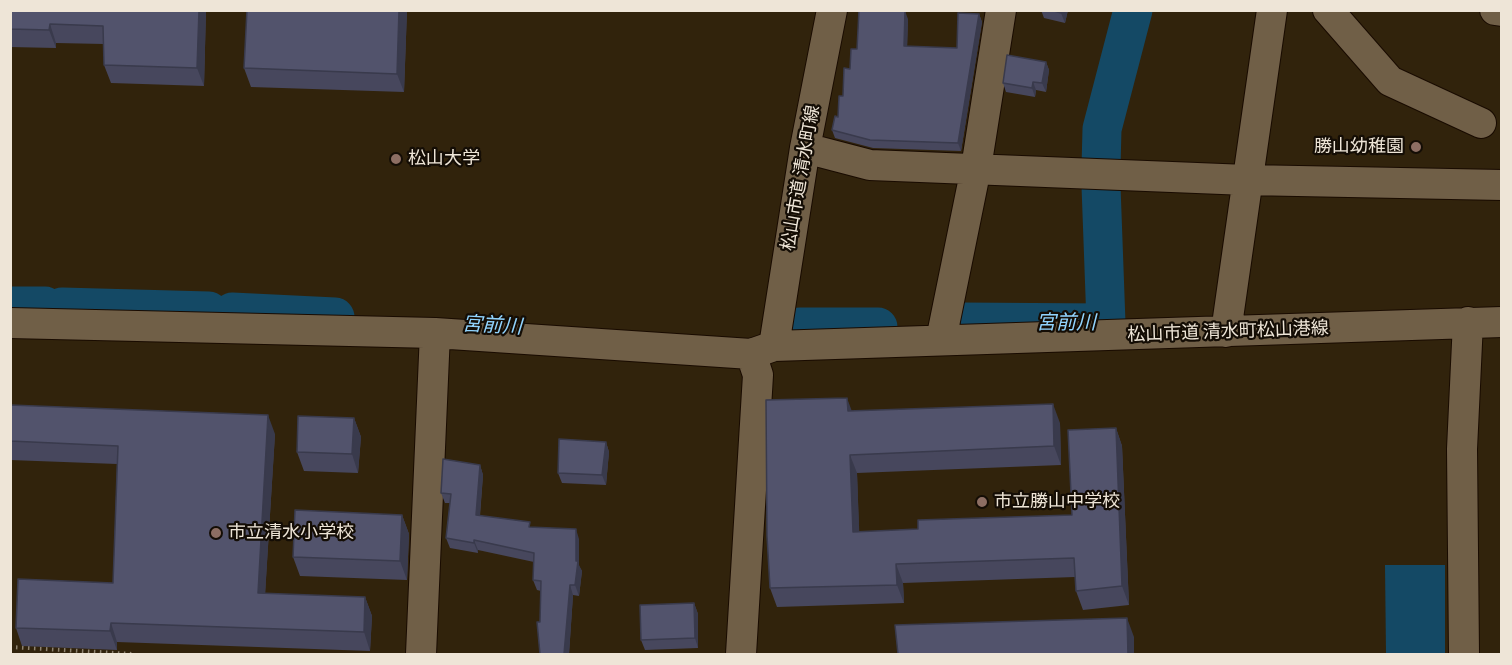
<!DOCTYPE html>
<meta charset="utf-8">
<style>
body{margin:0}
#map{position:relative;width:1512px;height:665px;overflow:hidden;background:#31230c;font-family:Manrope,sans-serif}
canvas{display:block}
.frame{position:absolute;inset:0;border:12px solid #eee5d7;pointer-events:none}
</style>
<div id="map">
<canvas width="1512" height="665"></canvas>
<div class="frame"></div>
</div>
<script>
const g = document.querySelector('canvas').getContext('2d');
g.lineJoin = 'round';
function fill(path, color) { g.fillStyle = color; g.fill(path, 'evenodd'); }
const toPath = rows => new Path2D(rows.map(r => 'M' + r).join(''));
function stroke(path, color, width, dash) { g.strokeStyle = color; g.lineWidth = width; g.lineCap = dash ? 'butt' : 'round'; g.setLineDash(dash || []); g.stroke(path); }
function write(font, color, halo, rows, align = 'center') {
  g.font = font + ' Manrope,"Noto Sans JP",sans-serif'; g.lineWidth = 4.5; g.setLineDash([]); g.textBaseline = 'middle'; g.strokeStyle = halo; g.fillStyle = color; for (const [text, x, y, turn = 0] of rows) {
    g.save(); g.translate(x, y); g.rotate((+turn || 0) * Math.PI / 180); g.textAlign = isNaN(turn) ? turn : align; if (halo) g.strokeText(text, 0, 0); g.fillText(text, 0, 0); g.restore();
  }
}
fill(toPath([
 [1385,565,1445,565,1445,654,1386,654]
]), '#144965');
stroke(toPath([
 [1101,167,1102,129,1133,10],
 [10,306,45,306],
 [62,307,209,311],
 [232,312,335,317],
 [960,322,1106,323,1101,186],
 [800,327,878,327]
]), '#144965', 39);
const minor = toPath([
 [1328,10,1390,81,1481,123],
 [1495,10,1502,11],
 [805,148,870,165,1247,180,1502,185],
 [10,323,435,333,751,354,774,346,1502,322],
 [1226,332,1272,10],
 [941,340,976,168,1001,10],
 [774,346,805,148,832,10],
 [421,654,435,333],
 [741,654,758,375,751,354],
 [1464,654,1462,449,1468,322]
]);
stroke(minor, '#190b00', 32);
stroke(toPath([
 [10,647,133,654]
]), '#8f8471', 4, [1.5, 4.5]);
stroke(minor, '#705f47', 30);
fill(toPath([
 [10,10,206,10,204,86,111,83,104,65,104,44,56,43,56,48,10,47],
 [247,10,407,10,404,92,251,87,244,68],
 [1041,10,1068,10,1065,23,1044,18],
 [979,14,982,22,961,151,873,148,835,138,832,130,838,117,843,96,857,49,908,19,907,46,957,48],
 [1046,62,1049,70,1046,92,1036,90,1035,97,1006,92,1003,83],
 [10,405,275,434,265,594,365,597,372,616,370,651,117,642,117,650,22,646,16,628,113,583,117,464,10,460],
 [852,411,1060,423,1061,465,857,473,859,532,918,529,1072,515,1116,428,1122,446,1129,605,1083,610,1076,591,1075,577,903,583,904,603,777,607,770,588],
 [354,418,361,437,358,473,304,471,297,452],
 [606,442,609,452,606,485,562,483,558,473],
 [480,465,483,475,480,516,579,539,579,566,582,571,579,596,573,595,569,654,540,654,541,591,537,590,533,580,534,562,478,550,478,553,450,548,446,538,450,503,445,503,441,493],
 [402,515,409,534,407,580,300,576,293,557],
 [694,603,698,614,698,648,645,650,641,640]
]), '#47475d');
fill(toPath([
 [199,10,206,10,204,86,197,68],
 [399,10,407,10,404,92,397,74],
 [1062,10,1068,10,1065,23,1061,13],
 [905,11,908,19,907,54,904,46],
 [979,14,982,22,961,151,958,143],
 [50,24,56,43,56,48,49,30],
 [1046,62,1049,70,1046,92,1042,83],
 [1033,82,1036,90,1035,97,1032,88],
 [847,398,854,417,848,411],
 [1053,404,1060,423,1061,465,1054,446],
 [268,415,275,434,264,612,258,593],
 [354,418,361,437,358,473,352,454],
 [1116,428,1122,446,1129,605,1122,586],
 [606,442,609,452,606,485,602,475],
 [850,455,857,473,860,551,853,532],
 [480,465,483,475,479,525,476,515],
 [402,515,409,534,407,580,400,561],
 [576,529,579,539,579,565,582,571,579,596,575,585],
 [474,540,478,550,478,553,474,543],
 [896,564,903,583,904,603,897,585],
 [570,585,573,595,569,654,564,654],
 [365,597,372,616,370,651,364,632],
 [694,603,698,614,698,648,695,638],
 [1127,618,1134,637,1134,654,1128,654],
 [111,623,117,642,117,650,110,631]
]), '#393a4c');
const building = toPath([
 [10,10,199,10,197,68,104,65,103,26,50,24,49,30,10,29,10,10],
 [247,10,399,10,397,74,244,68,247,10],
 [859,10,905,11,904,46,957,48,958,13,979,14,958,143,870,140,832,130,835,116,838,117,839,96,843,96,844,68,850,69,851,49,857,49,859,10],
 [1051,10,1062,10,1061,13,1051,10],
 [1007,55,1046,62,1042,83,1033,82,1032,88,1003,83,1007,55],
 [847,398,848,411,1053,404,1054,446,850,455,853,532,918,529,918,520,1072,515,1068,430,1116,428,1122,586,1076,591,1074,558,896,564,897,585,770,588,767,536,766,400,847,398],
 [10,405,268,415,258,593,365,597,364,632,111,623,110,631,16,628,18,579,113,583,118,446,10,441,10,405],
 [298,416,354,418,352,454,297,452,298,416],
 [559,439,606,442,602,475,558,473,559,439],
 [443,459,480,465,476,515,530,522,529,527,576,529,576,561,578,561,575,585,570,585,564,654,540,654,537,622,540,622,541,581,533,580,534,553,474,540,474,543,446,538,451,494,441,493,443,459],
 [295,510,402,515,400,561,293,557,295,510],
 [694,603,695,638,641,640,640,605,694,603],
 [1127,618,1128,654,898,654,895,625,1127,618]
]);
fill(building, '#52536c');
stroke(building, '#393a4c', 1.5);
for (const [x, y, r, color] of [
 [1416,147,6,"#8d6e63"],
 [396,159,6,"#8d6e63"],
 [982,502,6,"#8d6e63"],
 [216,533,6,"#8d6e63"]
]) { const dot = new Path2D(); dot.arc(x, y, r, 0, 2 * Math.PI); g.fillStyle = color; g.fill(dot); stroke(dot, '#140d05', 2); }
write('18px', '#eee5d7', '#140d05', [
 ["勝山幼稚園",1404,147,"right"],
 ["松山大学",408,159],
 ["市立勝山中学校",994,502],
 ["市立清水小学校",228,533]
], 'left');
write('18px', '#eee5d7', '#140d05', [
 ["松山市道 清水町線",801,178,-80],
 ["松山市道 清水町松山港線",1228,332,-2]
]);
write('italic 20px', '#91d4fe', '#140d05', [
 ["宮前川",1066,323],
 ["宮前川",492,326,3]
]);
</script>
